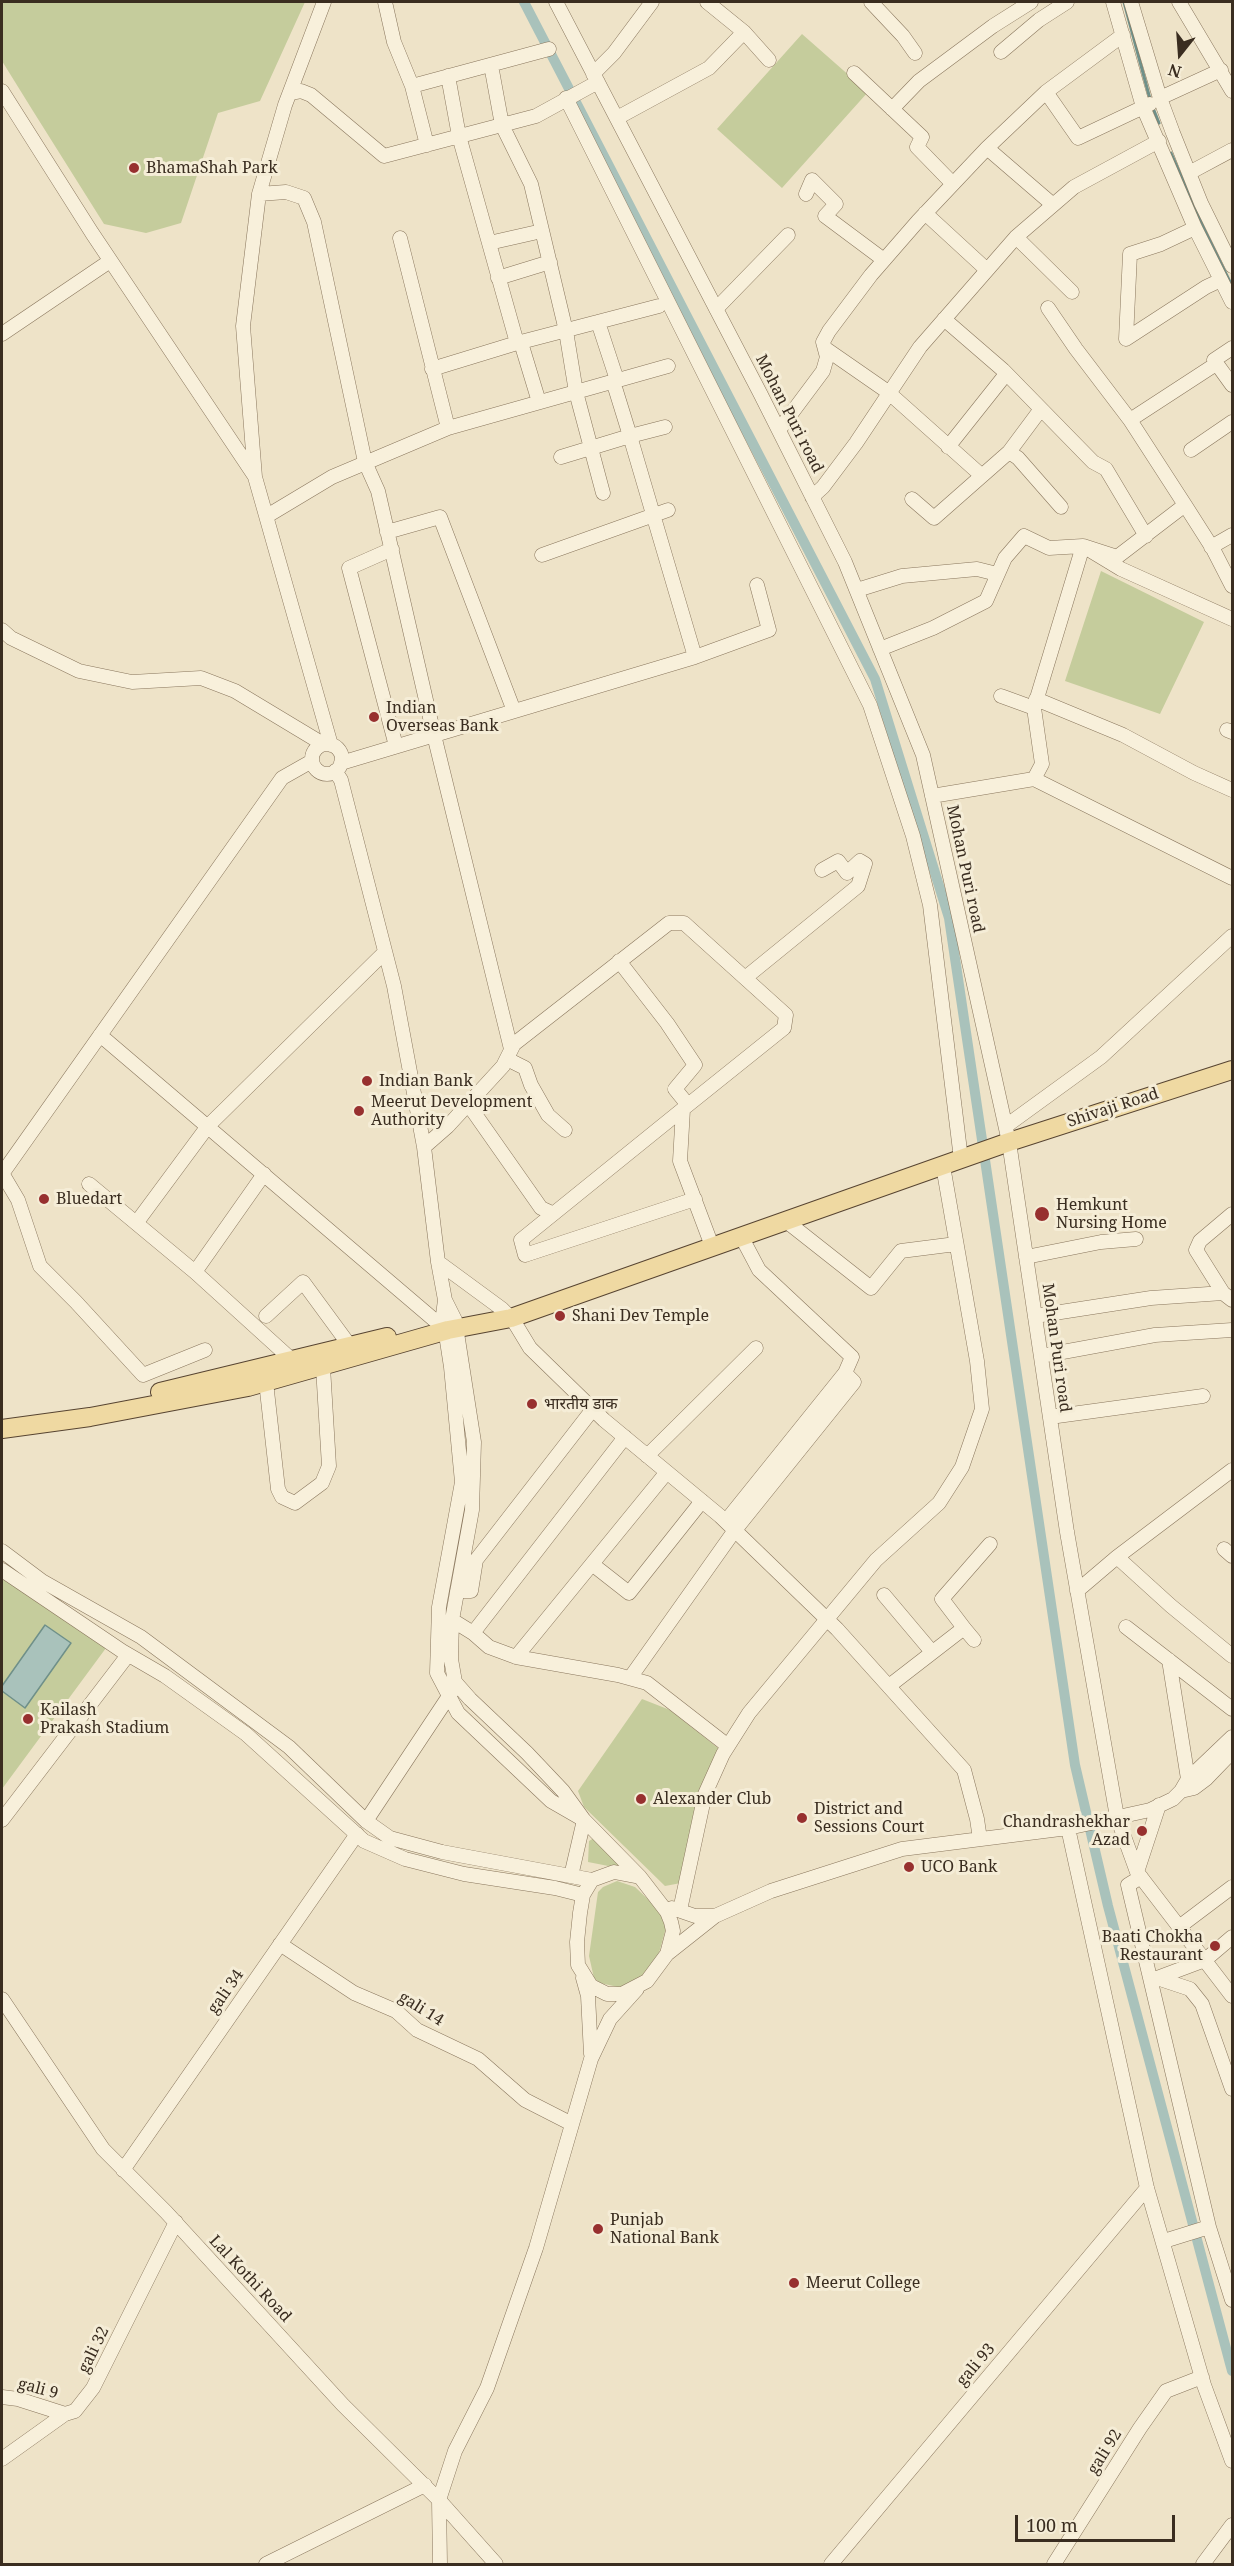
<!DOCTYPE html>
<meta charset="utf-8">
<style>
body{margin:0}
#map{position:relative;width:1234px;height:2566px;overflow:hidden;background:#eee3c8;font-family:"Noto Serif",serif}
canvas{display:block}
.frame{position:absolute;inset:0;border:3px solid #3a2d20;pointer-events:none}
.north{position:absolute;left:1150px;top:24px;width:60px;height:60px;-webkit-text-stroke:4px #f5edd7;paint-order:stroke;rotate:197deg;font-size:16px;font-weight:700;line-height:24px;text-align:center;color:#3a2d20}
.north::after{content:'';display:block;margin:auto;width:21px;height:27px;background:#3a2d20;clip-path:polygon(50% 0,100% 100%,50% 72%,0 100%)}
.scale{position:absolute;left:1015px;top:2515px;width:160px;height:27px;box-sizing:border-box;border:3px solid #3a2d20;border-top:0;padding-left:8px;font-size:18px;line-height:21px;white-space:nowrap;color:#3a2d20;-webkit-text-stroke:4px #f5edd7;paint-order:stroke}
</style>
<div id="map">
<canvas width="1234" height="2566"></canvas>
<div class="frame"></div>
<div class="north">N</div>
<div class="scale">100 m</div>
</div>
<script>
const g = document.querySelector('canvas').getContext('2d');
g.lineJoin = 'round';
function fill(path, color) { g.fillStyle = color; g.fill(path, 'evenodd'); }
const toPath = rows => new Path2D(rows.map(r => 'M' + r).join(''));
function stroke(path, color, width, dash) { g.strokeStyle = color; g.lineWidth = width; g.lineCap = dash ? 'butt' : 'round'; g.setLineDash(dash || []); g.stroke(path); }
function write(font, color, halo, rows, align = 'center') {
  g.font = font + ' "Noto Serif","Noto Sans Devanagari",serif'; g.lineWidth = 6; g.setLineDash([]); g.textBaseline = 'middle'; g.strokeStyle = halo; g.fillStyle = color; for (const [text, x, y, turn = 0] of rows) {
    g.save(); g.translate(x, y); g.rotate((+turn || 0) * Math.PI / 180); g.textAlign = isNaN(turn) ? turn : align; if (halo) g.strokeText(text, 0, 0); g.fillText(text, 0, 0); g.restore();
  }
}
fill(toPath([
 [2,2,305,2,260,101,218,113,181,223,146,233,104,224,33,111,2,61],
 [802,34,868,92,782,188,717,129],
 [1101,571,1204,622,1160,714,1065,681],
 [2,1576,106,1648,2,1789],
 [642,1699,670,1710,718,1748,696,1812,681,1883,665,1886,584,1807,578,1791],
 [594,1838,629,1870,588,1862,589,1841],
 [617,1881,635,1887,654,1905,665,1918,667,1924,659,1953,644,1977,627,1986,618,1987,600,1983,594,1978,589,1956,598,1892,603,1887]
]), '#c5cc9c');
const water = toPath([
 [45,1625,71,1643,25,1708,2,1691,2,1686,45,1625]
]);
fill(water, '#a9c2bb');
stroke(water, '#6f9089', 1.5);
stroke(toPath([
 [1124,2,1150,99],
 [1153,108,1159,123],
 [1171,153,1207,235,1232,286]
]), '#6f9089', 3);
stroke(toPath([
 [524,2,875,679,949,918,1075,1765,1108,1906,1232,2371]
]), '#a9c2bb', 10);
const minor = toPath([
 [324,2,285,105,259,194,243,326,255,477,331,745],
 [385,2,394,42,412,86,427,145],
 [556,2,760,393,845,562,923,755,1009,1142,1067,1532,1117,1817,1137,1872,1232,1996],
 [871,2,903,36,915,53],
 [1113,2,1143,107,1195,228,1232,302],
 [1131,2,1160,98,1173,133,1201,203,1232,266],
 [1179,2,1232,91],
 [744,32,769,60],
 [1001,52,1039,20,1067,2],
 [491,65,502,125,531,184,566,331,576,392,603,493],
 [854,73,922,137,917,147,953,184],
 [593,74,614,53,652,2],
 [448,76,459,136,517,343,659,306],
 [412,86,549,49],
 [2,91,92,233,254,475],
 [1046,92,1078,138,1150,104],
 [290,93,301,91,311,95,384,156,536,116,598,82],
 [566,98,870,705,913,836,930,905,961,1159],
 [1160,98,1221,70],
 [892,109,919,81,993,26,1031,2],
 [617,118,709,68,744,32,707,2],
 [987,148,1052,204],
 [1189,173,1232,150],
 [259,194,286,192,304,198,314,222,365,462,378,491,434,735,511,1049],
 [806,194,812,180,836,204,825,216,884,260],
 [925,213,987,270],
 [1016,237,1072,292],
 [400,238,448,428],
 [489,243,542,231],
 [498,278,550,262],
 [1048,308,1076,349,1130,420,1185,505],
 [716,309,788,235],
 [944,319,1003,370,1093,462,1106,469,1146,536],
 [598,322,617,380],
 [2,334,110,261],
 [1126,339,1130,254,1161,244,1195,228],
 [1126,339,1206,287,1221,280],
 [1232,348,1214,360,1232,385],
 [826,349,888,392,981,475],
 [432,369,517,343,522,346,539,402],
 [613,381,630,436,665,427],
 [1130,420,1216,364,1214,360],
 [779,430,823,371,827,357,823,342,829,331,871,275,918,221,987,148,1046,92,1123,35],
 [948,447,1006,374],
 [1191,450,1232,422],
 [1009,452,1018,458,1061,507],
 [812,497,823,487,856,443,920,347,1016,237,1074,187,1159,141],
 [912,499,934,518,1009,452,1041,409],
 [267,516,332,477,448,428,668,366],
 [387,532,440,517,514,711],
 [1211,547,1232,535],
 [392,549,349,568,396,746],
 [542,555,668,510],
 [857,590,902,576,977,569,997,574],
 [2,630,11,638,79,671,132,682,201,678,235,691,323,744],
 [880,649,933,628,986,601,1005,558,1024,536,1049,548,1083,546,1121,569,1232,619],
 [695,657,769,630,757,585],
 [1001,696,1034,708],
 [1036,699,1123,735,1194,773,1232,790],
 [1227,730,1232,732],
 '312 759a15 15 0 1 1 30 0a15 15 0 1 1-30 0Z',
 [341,763,695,657,630,436,561,457],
 [335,771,341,780,394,986,424,1147,438,1262,445,1300,455,1320,474,1442,472,1510,452,1620,451,1659,455,1682,470,1699,527,1753,563,1791,584,1820,640,1877],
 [1034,779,1042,764,1034,708,1083,546,1117,557,1185,505,1213,549,1232,586],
 [932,796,1034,779,1232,878],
 [619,961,667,1023,695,1065,675,1089,688,1105],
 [745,978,858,886,865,864,860,861,847,873,838,861,822,870],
 [100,1035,439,1324],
 [507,1059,525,1068,531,1085,548,1115,565,1130],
 [468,1104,541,1208,552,1213],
 [683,1109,521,1240,525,1255,695,1199],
 [1006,1126,1101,1057,1232,936],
 [424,1147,448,1126,503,1066,514,1044,669,923,684,923,786,1015,784,1028,683,1109,680,1161,709,1238],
 [2,1173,18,1200,40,1266,76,1302,143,1375,205,1350],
 [2,1174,282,778,312,761],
 [89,1184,195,1272,292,1360],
 [786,1221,871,1288,901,1251,956,1244],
 [137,1222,208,1126,385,952],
 [741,1236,759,1270,852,1357,845,1373],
 [1026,1257,1101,1242,1136,1239],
 [438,1262,502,1309,513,1320,530,1348,604,1420,720,1516,837,1629,964,1770,977,1819,980,1839],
 [195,1272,264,1174],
 [1223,1293,1196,1250,1200,1241,1232,1214],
 [445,1300,443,1315,451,1367,462,1482,439,1607,437,1673,458,1713,551,1801,584,1820,571,1876],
 [266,1316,303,1282,350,1346],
 [1035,1316,1151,1298,1223,1293,1232,1300],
 [1041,1356,1155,1335,1232,1330],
 [266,1382,278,1489,282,1497,295,1503,322,1483,329,1466,323,1367],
 [1050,1417,1203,1396],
 [647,1456,756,1348],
 [1224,1549,1232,1556],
 [2,1551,42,1581,141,1637,289,1747,366,1821,390,1838,442,1852,592,1880],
 [1117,1557,1171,1606,1232,1656],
 [592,1564,629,1593,702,1501],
 [2,1570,122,1651,165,1676,246,1734,364,1841,405,1859,464,1874,555,1888,583,1895],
 [457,1591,471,1591,476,1560,593,1409],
 [1077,1591,1117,1557,1232,1470],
 [884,1595,932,1652],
 [452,1620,473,1633,489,1647,516,1657,618,1675,647,1683,728,1746],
 [1126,1627,1232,1709],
 [964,1628,942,1599,990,1544],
 [473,1633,625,1437],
 [516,1657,667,1472],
 [1169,1660,1188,1779],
 [630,1678,735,1530,854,1382,845,1373,726,1521],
 [889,1686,964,1628,974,1640],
 [1181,1791,1194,1788,1206,1779,1232,1752],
 [2,1820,128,1655],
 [366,1821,453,1690],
 [1068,1828,1147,2188,1204,2385,1232,2461],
 [1137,1872,1159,1805],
 [1141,1877,1128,1885,1209,2227],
 [672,1908,695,1916,715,1916],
 [680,1910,705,1794,723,1754,749,1713,876,1560,939,1503,962,1467,982,1409,977,1361,943,1166],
 [1179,1927,1232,1887],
 [280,1944,354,1993,396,2011,417,2030,478,2059,525,2100,572,2124],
 [667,1954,673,1931,671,1922,667,1912,640,1877,614,1872,592,1880,583,1895,580,1913,577,1942,578,1965,591,1986,607,1994,622,1994,647,1981,667,1954,715,1916,771,1891,902,1849,1068,1828,1150,1810,1173,1799,1181,1791,1188,1779,1232,1737],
 [583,1978,588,1996,591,2054],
 [1157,1978,1190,1989,1202,2004,1232,2089],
 [1157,1978,1205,1960,1232,1937],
 [2,1999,103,2149,166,2212,343,2405,439,2500,496,2564],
 [123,2170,357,1834],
 [1164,2241,1209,2227,1232,2300],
 [2,2397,18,2399,65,2414],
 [2,2459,65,2414,75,2411,93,2388,176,2222],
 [266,2564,425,2485],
 [440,2564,439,2500,455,2451,487,2388,536,2248,591,2059,610,2019,637,1989],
 [831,2564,1147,2188],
 [1054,2564,1140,2428,1166,2391,1202,2377],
 [1203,2564,1232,2525]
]);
const major = toPath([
 [160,1392,387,1337],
 [2,1429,90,1417,248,1387,448,1330,511,1318,1009,1142,1232,1070]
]);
stroke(minor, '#89765d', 15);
stroke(major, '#574431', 20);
stroke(minor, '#f8f0db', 14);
stroke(major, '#efd9a2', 18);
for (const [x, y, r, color] of [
 [134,168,6,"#97302f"],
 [374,717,6,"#97302f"],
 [367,1081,6,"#97302f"],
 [359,1111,6,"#97302f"],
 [44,1199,6,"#97302f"],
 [1042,1214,8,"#97302f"],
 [560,1316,6,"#97302f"],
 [532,1404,6,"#97302f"],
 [28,1719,6,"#97302f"],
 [641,1799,6,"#97302f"],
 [802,1818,6,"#97302f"],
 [1142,1831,6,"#97302f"],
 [909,1867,6,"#97302f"],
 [1215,1946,6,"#97302f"],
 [598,2229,6,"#97302f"],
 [794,2283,6,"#97302f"]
]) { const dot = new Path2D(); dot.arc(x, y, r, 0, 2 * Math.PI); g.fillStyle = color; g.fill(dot); stroke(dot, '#f5edd7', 2); }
write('16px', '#3a2d20', '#f5edd7', [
 ["BhamaShah Park",146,168],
 ["Indian",386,708],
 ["Overseas Bank",386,726],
 ["Indian Bank",379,1081],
 ["Meerut Development",371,1102],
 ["Authority",371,1120],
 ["Bluedart",56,1199],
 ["Hemkunt",1056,1205],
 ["Nursing Home",1056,1223],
 ["Shani Dev Temple",572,1316],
 ["भारतीय डाक",544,1404],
 ["Kailash",40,1710],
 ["Prakash Stadium",40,1728],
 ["Alexander Club",653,1799],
 ["District and",814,1809],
 ["Sessions Court",814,1827],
 ["Chandrashekhar",1130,1822,"right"],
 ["Azad",1130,1840,"right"],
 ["UCO Bank",921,1867],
 ["Baati Chokha",1203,1937,"right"],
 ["Restaurant",1203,1955,"right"],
 ["Punjab",610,2220],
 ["National Bank",610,2238],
 ["Meerut College",806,2283]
], 'left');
write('16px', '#3a2d20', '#f5edd7', [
 ["Mohan Puri road",789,414,63],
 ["Mohan Puri road",965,869,78],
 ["Shivaji Road",1113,1108,-18],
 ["Mohan Puri road",1056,1348,82],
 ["gali 34",226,1992,-55],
 ["gali 14",421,2009,32],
 ["Lal Kothi Road",250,2279,47],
 ["gali 32",94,2350,-64],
 ["gali 93",976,2365,-50],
 ["gali 9",38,2389,15],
 ["gali 92",1105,2452,-58]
]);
</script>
